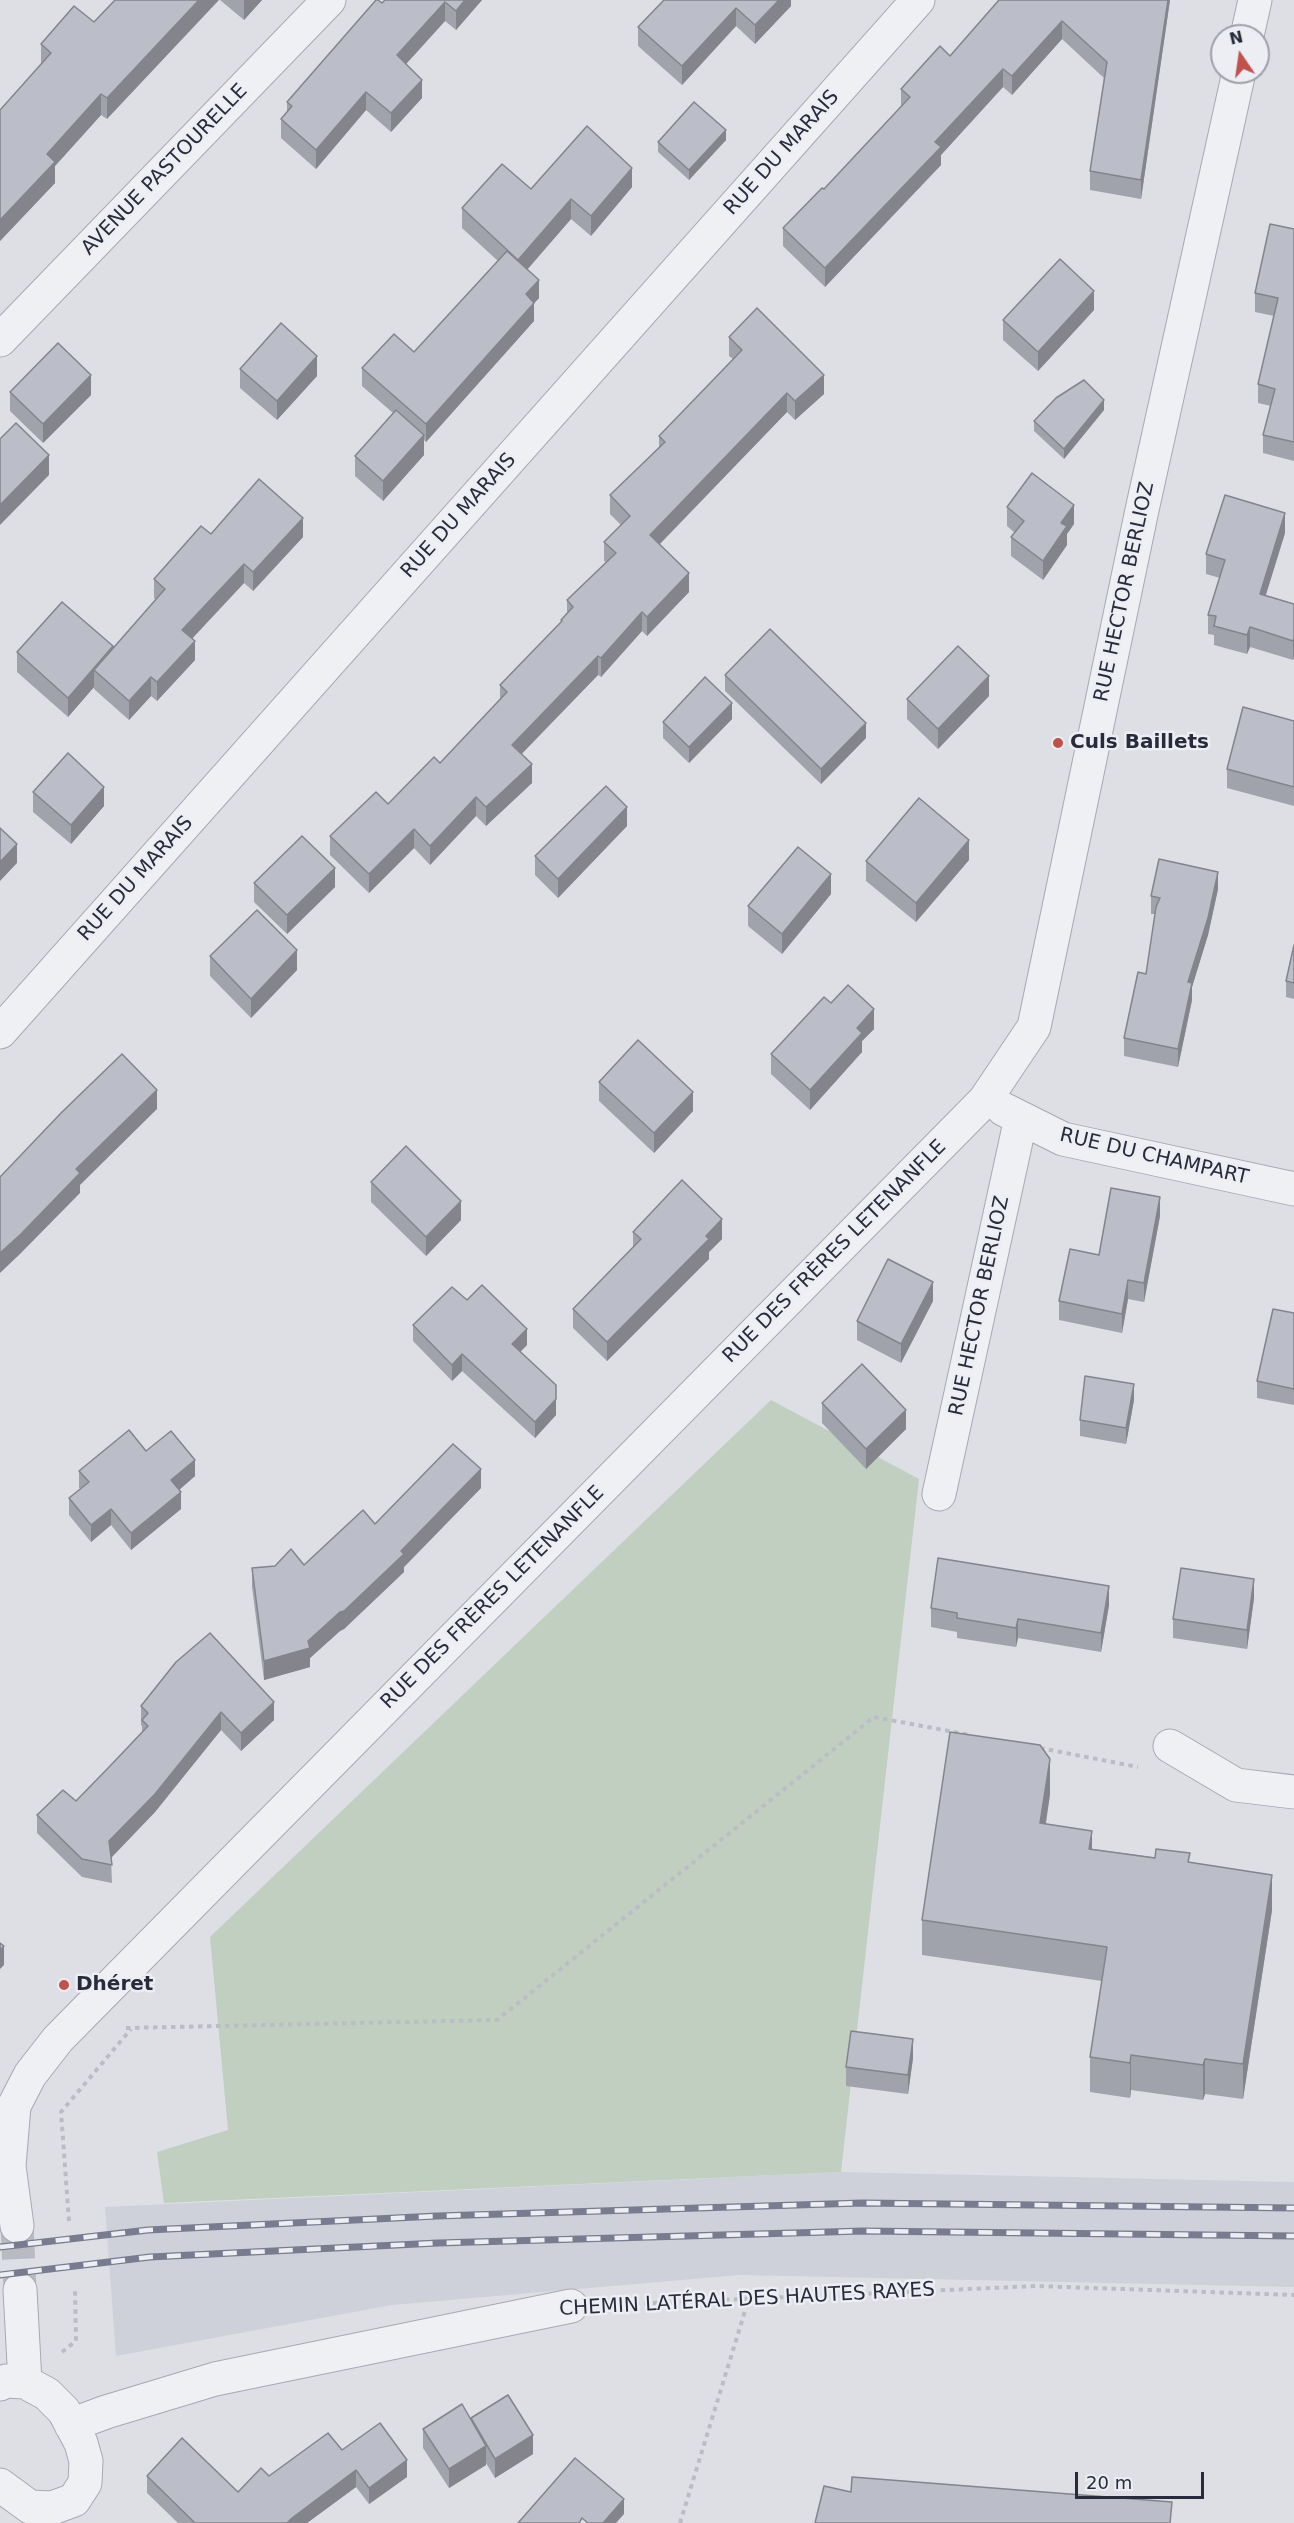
<!DOCTYPE html>
<meta charset="utf-8">
<style>
body{margin:0}
#map{position:relative;width:1294px;height:2523px;overflow:hidden;background:#dddfe5;font-family:"DejaVu Sans",sans-serif}
canvas{display:block}
.north{position:absolute;left:1210px;top:24px;width:60px;height:60px;box-sizing:border-box;background:#eceef3;border:2px solid #9ea0a9;border-radius:50%;rotate:347deg;font-size:16px;font-weight:700;line-height:24px;text-align:center;color:#282b3b}
.north::after{content:'';display:block;margin:auto;width:21px;height:27px;background:#c1514b;clip-path:polygon(50% 0,100% 100%,50% 72%,0 100%)}
.scale{position:absolute;left:1075px;top:2472px;width:129px;height:27px;box-sizing:border-box;border:3px solid #282b3b;border-top:0;padding-left:8px;font-size:18px;line-height:21px;white-space:nowrap;color:#282b3b;-webkit-text-stroke:4px #eceef3;paint-order:stroke}
</style>
<div id="map">
<canvas width="1294" height="2523"></canvas>
<div class="north">N</div>
<div class="scale">20 m</div>
</div>
<script>
const g = document.querySelector('canvas').getContext('2d');
g.lineJoin = 'round';
function fill(path, color) { g.fillStyle = color; g.fill(path, 'evenodd'); }
const toPath = rows => new Path2D(rows.map(r => 'M' + r).join(''));
function stroke(path, color, width, dash) { g.strokeStyle = color; g.lineWidth = width; g.lineCap = dash ? 'butt' : 'round'; g.setLineDash(dash || []); g.stroke(path); }
function write(font, color, halo, rows, align = 'center') {
  g.font = font + ' "DejaVu Sans",sans-serif'; g.lineWidth = 5; g.setLineDash([]); g.textBaseline = 'middle'; g.strokeStyle = halo; g.fillStyle = color; for (const [text, x, y, turn = 0] of rows) {
    g.save(); g.translate(x, y); g.rotate((+turn || 0) * Math.PI / 180); g.textAlign = isNaN(turn) ? turn : align; if (halo) g.strokeText(text, 0, 0); g.fillText(text, 0, 0); g.restore();
  }
}
fill(toPath([
 [841,2172,1294,2182,1294,2287,740,2275,392,2305,116,2356,105,2207]
]), '#cfd1da');
fill(toPath([
 [771,1400,919,1479,841,2172,164,2203,157,2152,228,2130,210,1937]
]), '#c0cfbf');
stroke(toPath([
 [17,2226,20,2290]
]), '#b9bbc3', 33, [33, 16]);
const street = toPath([
 [1247,36,1255,0],
 [0,340,329,0],
 [0,1032,918,0],
 [1003,1109,1063,1139,1294,1189],
 [939,1494,1021,1118],
 [1170,1746,1236,1785,1294,1792],
 [17,2226,9,2166,14,2106,30,2075,58,2039,985,1100,1034,1027,1142,510,1239,72],
 [20,2290,25,2382],
 [0,2384,6,2381,25,2382,47,2394,64,2411,81,2443,86,2461,85,2483,74,2500,52,2508,30,2507,0,2485],
 [71,2425,106,2412,215,2379,571,2306]
]);
stroke(street, '#a7a9b2', 35);
stroke(toPath([
 [1040,1748,1138,1767],
 [126,2028,497,2020,874,1717,970,1735],
 [69,2221,61,2112,131,2029],
 [608,2305,1036,2286,1294,2295],
 [62,2352,76,2341,75,2288],
 [680,2523,749,2298]
]), '#bbbdc4', 4, [4.5, 4.5]);
stroke(street, '#eff0f4', 33);
const rail = toPath([
 [0,2247,148,2230,437,2216,862,2203,1294,2208],
 [0,2275,150,2257,438,2243,863,2231,1294,2236]
]);
stroke(rail, '#787c8e', 7);
stroke(rail, '#eceef3', 4.5, [14]);
fill(toPath([
 [115,0,107,119,101,115,55,166,55,183,0,241,0,110,41,65,41,44,94,22],
 [220,0,262,0,244,20],
 [482,0,456,30,445,21,406,64,422,98,391,132,366,110,316,169,281,138,281,119,287,112,287,102,382,3],
 [664,0,791,0,791,6,755,44,736,26,682,85,638,46,638,27],
 [999,0,1170,0,1141,199,1090,190,1090,171,1104,78,1062,39,1012,95,1003,87,941,155,941,165,825,287,783,246,783,228,824,189,901,107,901,89,950,56],
 [726,140,689,180,658,152,658,142],
 [632,187,591,236,571,219,527,270,539,298,534,303,534,321,426,442,424,440,424,455,383,501,355,476,355,456,393,413,362,386,362,368,414,352,498,261,462,228,462,208,531,189],
 [1294,229,1294,461,1263,453,1263,435,1271,406,1258,403,1258,384,1274,316,1255,312,1255,293],
 [1094,310,1038,371,1003,340,1003,320],
 [729,337,824,394,795,420,787,412,660,544,689,592,647,636,642,631,601,677,598,675,521,754,532,783,486,826,476,816,430,865,414,848,369,893,330,855,330,836,388,804,440,763,500,700,500,685,561,622,561,620,567,613,567,600,606,562,604,561,604,542,621,525,610,514,610,495,659,447,659,436,733,359,729,356],
 [240,369,317,376,277,420,240,388],
 [10,392,91,395,43,443,10,411],
 [1104,410,1064,459,1034,431,1034,421],
 [1007,507,1074,524,1067,534,1067,545,1043,580,1011,556,1011,537,1015,533,1007,526],
 [1285,533,1266,595,1294,604,1294,657,1293,660,1250,647,1247,654,1214,645,1214,635,1208,634,1208,615,1220,578,1206,574,1206,554],
 [211,534,303,537,253,591,244,583,192,639,195,660,157,701,151,696,129,720,94,689,94,687,68,717,17,672,17,652,113,649,156,600,154,598,154,579],
 [725,675,866,738,821,784,725,691],
 [989,696,938,749,907,719,907,699],
 [732,719,689,763,663,738,663,722],
 [1294,721,1294,806,1227,788,1227,769],
 [33,792,104,806,71,844,33,812],
 [627,826,558,898,535,875,535,856],
 [969,860,916,922,866,881,866,861],
 [254,883,335,887,287,934,254,902],
 [1218,889,1208,935,1192,987,1192,1000,1178,1067,1124,1056,1124,1038,1146,974,1155,914,1151,914,1151,896],
 [831,894,782,954,748,926,748,906],
 [1294,945,1294,999,1286,997,1286,981],
 [210,956,297,970,251,1018,210,976],
 [831,1003,874,1029,862,1041,862,1052,810,1110,771,1074,771,1054],
 [599,1082,693,1111,654,1153,599,1101],
 [371,1182,461,1220,426,1256,371,1202],
 [1160,1216,1144,1302,1128,1299,1122,1333,1059,1320,1059,1301,1099,1255],
 [633,1232,722,1239,709,1252,709,1259,607,1361,573,1328,573,1309,633,1247],
 [467,1300,527,1345,520,1352,556,1415,535,1438,462,1371,452,1381,413,1341,413,1325],
 [933,1301,901,1363,857,1340,857,1321],
 [1294,1313,1294,1405,1257,1398,1257,1381],
 [1134,1400,1126,1444,1080,1436,1080,1420],
 [822,1403,906,1429,866,1469,822,1423],
 [146,1451,195,1476,179,1490,181,1509,131,1550,111,1525,91,1542,69,1515,69,1498,81,1489,79,1488,79,1471],
 [481,1488,404,1567,404,1572,344,1629,340,1631,310,1658,310,1667,264,1680,252,1587,252,1568,304,1565,375,1524],
 [1254,1598,1247,1649,1173,1638,1173,1619],
 [1109,1605,1101,1652,1018,1638,1016,1647,957,1638,957,1632,931,1627,931,1608],
 [176,1662,274,1720,241,1751,221,1730,155,1812,111,1858,112,1883,82,1877,37,1833,37,1815,76,1801,111,1765,142,1732,142,1726,141,1725,141,1706],
 [1050,1794,1046,1824,1092,1849,1190,1862,1272,1910,1243,2099,1205,2094,1203,2100,1131,2090,1130,2098,1090,2092,1090,2057,1102,1981,922,1955,922,1920],
 [913,2058,908,2094,846,2086,846,2067],
 [471,2419,533,2454,495,2478,486,2463,486,2465,449,2488,423,2448,423,2429],
 [342,2450,407,2477,369,2504,356,2487,307,2523,178,2523,147,2493,147,2476,238,2492]
]), '#a1a3ac');
fill(toPath([
 [199,0,219,0,107,119,107,98],
 [244,0,262,0,244,20],
 [465,0,482,0,456,30,456,11],
 [779,0,791,0,791,6,755,44,755,25],
 [1168,0,1170,0,1141,199,1141,180],
 [445,2,445,21,397,74,397,55],
 [736,8,736,26,682,85,682,66],
 [1062,21,1062,39,1012,95,1012,76],
 [1003,69,1003,87,941,155,941,165,825,287,825,268,935,142],
 [422,80,422,98,391,132,391,113],
 [366,92,366,110,316,169,316,150],
 [101,94,101,115,55,166,55,183,0,241,0,220,47,154],
 [726,130,726,140,689,180,689,170],
 [632,168,632,187,591,236,591,216],
 [571,199,571,219,518,280,518,260],
 [539,280,539,298,526,312,526,294],
 [1094,291,1094,310,1038,371,1038,352],
 [534,303,534,321,426,442,426,424],
 [317,356,317,376,277,420,277,401],
 [91,375,91,395,43,443,43,424],
 [824,375,824,394,795,420,795,401],
 [787,393,787,412,650,554,650,535],
 [1104,400,1104,410,1064,459,1064,449],
 [424,435,424,455,383,501,383,481],
 [49,455,49,475,0,525,0,505],
 [1074,505,1074,524,1067,534,1067,545,1043,580,1043,561,1061,523],
 [1285,513,1285,533,1260,613,1260,594],
 [303,518,303,537,253,591,253,572],
 [244,564,244,583,182,649,182,630],
 [689,573,689,592,647,636,647,617],
 [642,612,642,631,601,677,601,658],
 [1250,627,1250,647,1247,654,1247,635],
 [1294,638,1294,657,1293,660,1293,641],
 [195,641,195,660,157,701,157,682],
 [113,646,113,666,94,670,94,687,68,717,68,698],
 [598,656,598,675,512,764,512,745],
 [989,676,989,696,938,749,938,729],
 [151,677,151,696,129,720,129,701],
 [732,703,732,719,689,763,689,747],
 [866,723,866,738,821,784,821,769],
 [532,764,532,783,486,826,486,807],
 [104,787,104,806,71,844,71,825],
 [476,797,476,816,430,865,430,846],
 [627,807,627,826,558,898,558,879],
 [414,829,414,848,369,893,369,874],
 [969,840,969,860,916,922,916,903],
 [17,844,17,863,0,881,0,862],
 [335,868,335,887,287,934,287,915],
 [1218,872,1218,889,1208,935,1192,987,1192,1000,1178,1067,1178,1049,1188,982],
 [831,874,831,894,782,954,782,934],
 [297,950,297,970,251,1018,251,999],
 [874,1009,874,1029,862,1041,862,1052,810,1110,810,1090,857,1028],
 [157,1090,157,1109,80,1185,80,1193,21,1253,0,1273,0,1253,76,1169],
 [693,1092,693,1111,654,1153,654,1133],
 [1160,1197,1160,1216,1144,1302,1144,1283],
 [461,1201,461,1220,426,1256,426,1237],
 [722,1219,722,1239,709,1252,709,1259,607,1361,607,1342],
 [1128,1280,1128,1299,1122,1333,1122,1314],
 [933,1282,933,1301,901,1363,901,1344],
 [527,1329,527,1345,512,1360,512,1344],
 [462,1354,462,1371,452,1381,452,1365],
 [1134,1384,1134,1400,1126,1444,1126,1428],
 [556,1399,556,1415,535,1438,535,1422],
 [906,1410,906,1429,866,1469,866,1449],
 [195,1460,195,1476,171,1497,171,1480],
 [481,1469,481,1488,404,1567,404,1572,344,1629,340,1631,310,1658,310,1667,264,1680,264,1661,308,1641,340,1612],
 [181,1492,181,1509,131,1550,131,1533],
 [111,1509,111,1525,91,1542,91,1525],
 [1254,1579,1254,1598,1247,1649,1247,1630],
 [1109,1586,1109,1605,1101,1652,1101,1633],
 [1018,1619,1018,1638,1016,1647,1016,1628],
 [274,1702,274,1720,241,1751,241,1733],
 [221,1712,221,1730,155,1812,109,1860,109,1841],
 [1050,1759,1050,1794,1040,1858,1040,1823],
 [1092,1831,1092,1866,1089,1849],
 [1272,1875,1272,1910,1243,2099,1243,2064],
 [4,1946,4,1965,0,1969,0,1950],
 [913,2039,913,2058,908,2094,908,2075],
 [1131,2055,1131,2090,1130,2098,1130,2063],
 [1205,2059,1205,2094,1203,2100,1203,2065],
 [533,2435,533,2454,495,2478,495,2459],
 [486,2446,486,2465,449,2488,449,2469],
 [407,2460,407,2477,369,2504,369,2488],
 [356,2470,356,2487,307,2523,287,2523,292,2518],
 [624,2499,624,2514,616,2523,603,2523]
]), '#83848c');
const building = toPath([
 [115,0,199,0,107,98,101,94,47,154,55,162,0,220,0,110,51,53,41,44,74,6,94,22,115,0],
 [376,0,378,0,382,3,385,0,465,0,456,11,445,2,397,55,422,80,391,113,366,92,316,150,281,119,292,106,287,102,376,0],
 [664,0,779,0,755,25,736,8,682,66,638,27,664,0],
 [999,0,1168,0,1141,180,1090,171,1107,62,1062,21,1012,76,1003,69,935,142,941,147,825,268,783,228,822,188,824,189,910,97,901,89,940,46,950,56,999,0],
 [694,102,726,130,689,170,658,142,694,102],
 [587,126,632,168,591,216,571,199,518,260,462,208,502,164,531,189,587,126],
 [1270,224,1294,229,1294,442,1263,435,1275,389,1258,384,1278,298,1255,293,1270,224],
 [507,251,539,280,526,294,534,303,426,424,362,368,394,334,414,352,507,251],
 [1060,259,1094,291,1038,352,1003,320,1060,259],
 [757,308,824,375,795,401,787,393,650,535,689,573,647,617,642,612,601,658,598,656,512,745,532,764,486,807,476,797,430,846,414,829,369,874,330,836,376,792,388,804,434,757,440,763,507,692,500,685,562,621,561,620,573,607,567,600,616,553,604,542,630,516,610,495,665,442,659,436,742,350,729,337,757,308],
 [281,323,317,356,277,401,240,369,281,323],
 [58,343,91,375,43,424,10,392,58,343],
 [1084,380,1104,400,1064,449,1034,421,1056,398,1084,380],
 [396,410,424,435,383,481,355,456,396,410],
 [16,423,49,455,0,505,0,439,16,423],
 [1032,473,1074,505,1061,523,1067,526,1043,561,1011,537,1024,521,1007,507,1032,473],
 [259,479,303,518,253,572,244,564,182,630,195,641,157,682,151,677,129,701,94,670,165,589,154,579,201,526,211,534,259,479],
 [1225,495,1285,513,1260,594,1294,604,1294,638,1293,641,1250,627,1247,635,1214,626,1216,616,1208,615,1225,560,1206,554,1225,495],
 [62,602,113,646,68,698,17,652,62,602],
 [770,629,866,723,821,769,725,675,770,629],
 [958,646,989,676,938,729,907,699,958,646],
 [705,677,732,703,689,747,663,722,705,677],
 [1243,707,1294,721,1294,787,1227,769,1243,707],
 [68,753,104,787,71,825,33,792,68,753],
 [606,786,627,807,558,879,535,856,606,786],
 [919,798,969,840,916,903,866,861,919,798],
 [0,828,17,844,0,862,0,828],
 [302,836,335,868,287,915,254,883,302,836],
 [798,847,831,874,782,934,748,906,798,847],
 [1159,859,1218,872,1208,918,1188,982,1192,983,1178,1049,1124,1038,1138,972,1146,974,1156,907,1160,898,1151,896,1159,859],
 [257,910,297,950,251,999,210,956,257,910],
 [1294,945,1294,983,1286,981,1294,945],
 [848,985,874,1009,857,1028,862,1033,810,1090,771,1054,824,997,831,1003,848,985],
 [638,1040,693,1092,654,1133,599,1082,638,1040],
 [122,1054,157,1090,76,1169,80,1173,21,1234,0,1253,0,1177,62,1112,122,1054],
 [406,1146,461,1201,426,1237,371,1182,406,1146],
 [682,1180,722,1219,706,1236,709,1239,607,1342,573,1309,641,1239,633,1232,682,1180],
 [1111,1188,1160,1197,1144,1283,1128,1280,1122,1314,1059,1301,1070,1249,1099,1255,1111,1188],
 [888,1259,933,1282,901,1344,857,1321,888,1259],
 [482,1285,527,1329,512,1344,556,1385,556,1399,535,1422,462,1354,452,1365,413,1325,452,1287,467,1300,482,1285],
 [1273,1309,1294,1313,1294,1389,1257,1381,1273,1309],
 [862,1364,906,1410,866,1449,822,1403,862,1364],
 [1085,1376,1134,1384,1126,1428,1080,1420,1085,1376],
 [129,1430,146,1451,171,1431,195,1460,171,1480,181,1492,131,1533,111,1509,91,1525,69,1498,89,1482,79,1471,129,1430],
 [453,1444,481,1469,401,1551,404,1554,344,1611,340,1612,308,1641,310,1648,264,1661,252,1568,275,1566,291,1549,304,1565,363,1510,375,1524,453,1444],
 [938,1558,1109,1586,1101,1633,1018,1619,1016,1628,957,1618,957,1613,931,1608,938,1558],
 [1181,1568,1254,1579,1247,1630,1173,1619,1181,1568],
 [210,1633,274,1702,241,1733,221,1712,155,1794,109,1841,112,1865,82,1859,37,1815,63,1790,76,1801,111,1765,148,1726,142,1720,148,1713,141,1706,176,1662,210,1633],
 [950,1732,1040,1745,1050,1759,1040,1823,1092,1831,1089,1849,1155,1858,1156,1849,1190,1853,1188,1862,1272,1875,1243,2064,1205,2059,1203,2065,1131,2055,1130,2063,1090,2057,1107,1947,922,1920,950,1732],
 [0,1943,4,1946,0,1950,0,1943],
 [851,2031,913,2039,908,2075,846,2067,851,2031],
 [508,2395,533,2435,495,2459,471,2418,508,2395],
 [462,2404,486,2446,449,2469,423,2429,462,2404],
 [380,2423,407,2460,369,2488,356,2470,292,2518,287,2523,195,2523,147,2476,182,2438,238,2492,261,2468,269,2476,328,2433,342,2450,380,2423],
 [575,2458,624,2499,603,2523,588,2523,582,2518,579,2523,518,2523,575,2458],
 [852,2477,1172,2502,1170,2523,815,2523,824,2486,851,2492,852,2477]
]);
fill(building, '#bbbdc8');
stroke(building, '#83848c', 1.5);
for (const [x, y, r, color] of [
 [1058,743,6,"#c1514b"],
 [64,1985,6,"#c1514b"]
]) { const dot = new Path2D(); dot.arc(x, y, r, 0, 2 * Math.PI); g.fillStyle = color; g.fill(dot); stroke(dot, '#eceef3', 2); }
write('20px', '#282b3b', '#eceef3', [
 ["RUE DU MARAIS",782,153,-48],
 ["AVENUE PASTOURELLE",165,170,-46],
 ["RUE DU MARAIS",459,516,-48],
 ["RUE HECTOR BERLIOZ",1125,592,-78],
 ["RUE DU MARAIS",136,879,-48],
 ["RUE DU CHAMPART",1154,1157,13],
 ["RUE DES FRÈRES LETENANFLE",835,1252,-45],
 ["RUE HECTOR BERLIOZ",980,1306,-78],
 ["RUE DES FRÈRES LETENANFLE",493,1598,-45],
 ["CHEMIN LATÉRAL DES HAUTES RAYES",747,2300,-3]
]);
write('bold 20px', '#282b3b', '#eceef3', [
 ["Culs Baillets",1070,743],
 ["Dhéret",76,1985]
], 'left');
</script>
